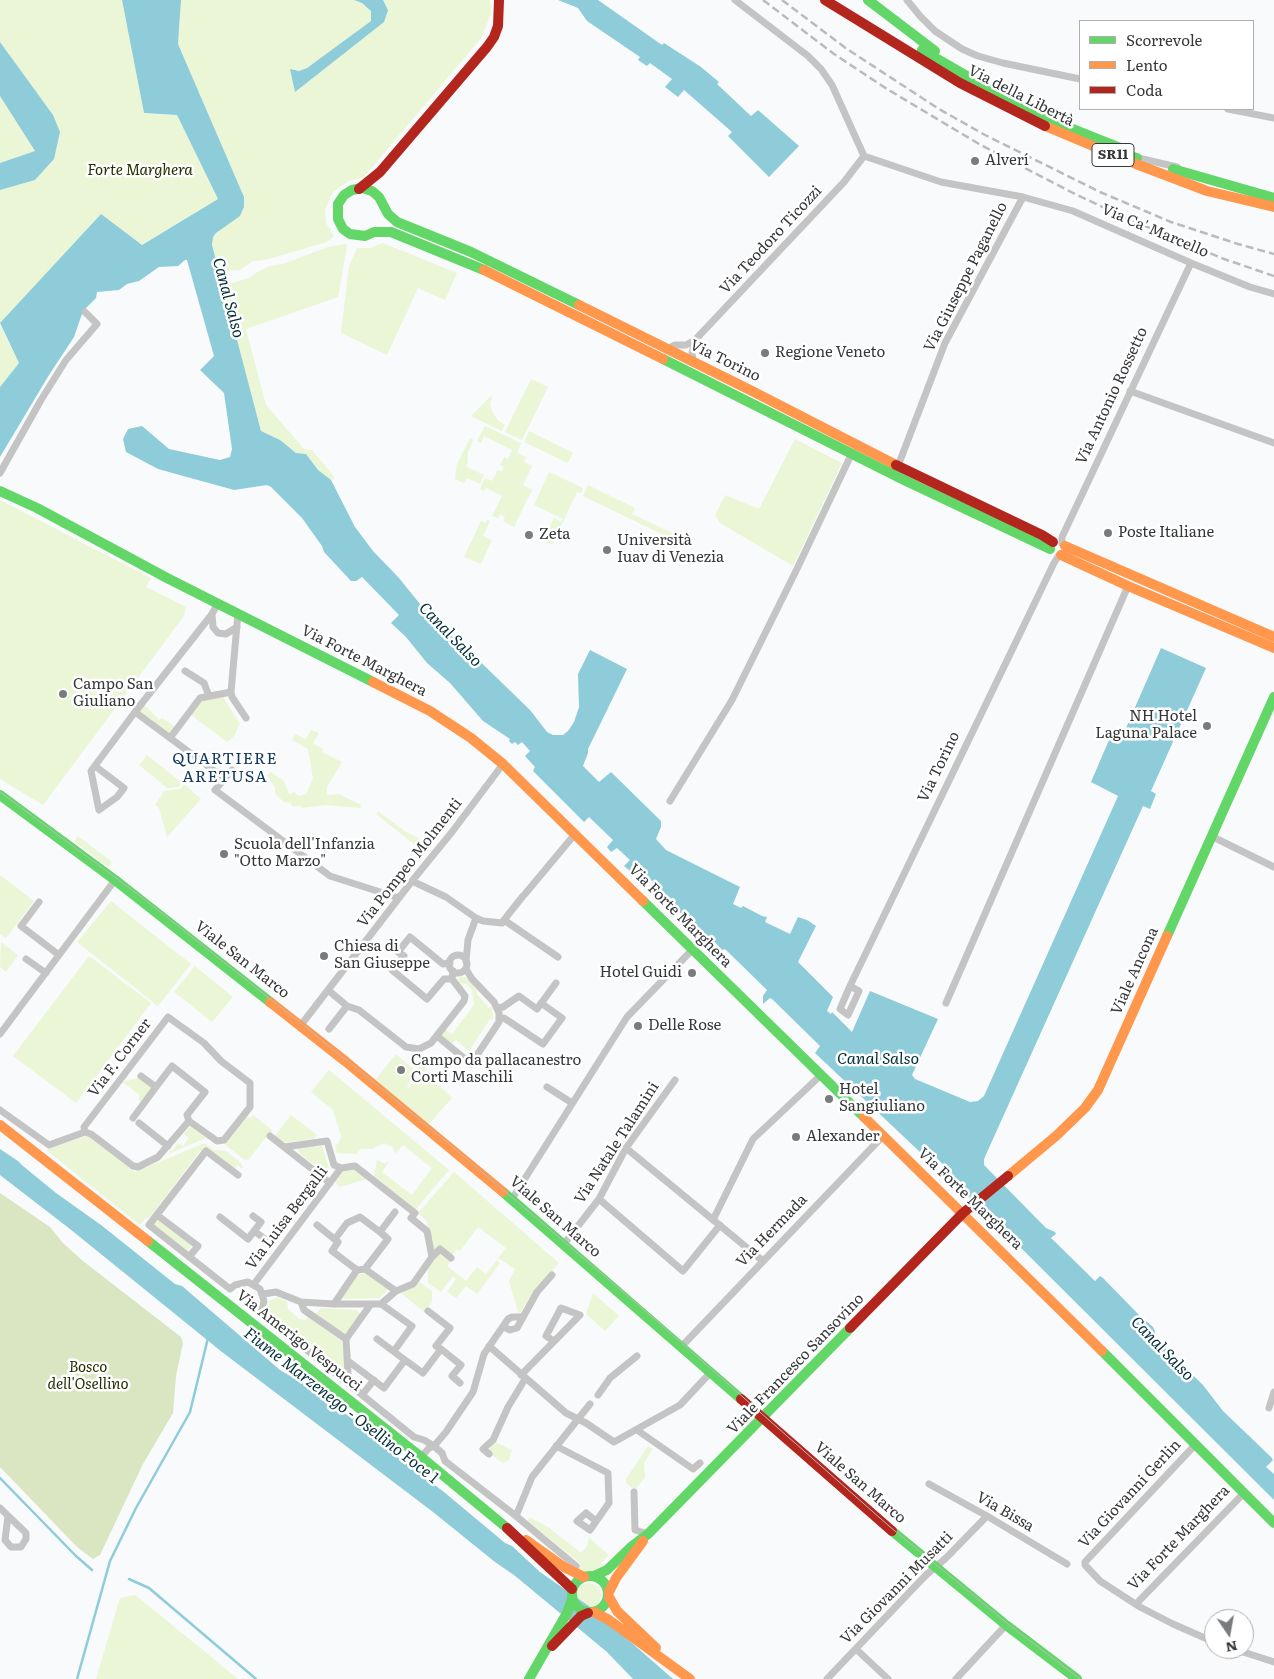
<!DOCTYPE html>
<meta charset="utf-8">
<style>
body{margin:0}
#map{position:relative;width:1274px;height:1679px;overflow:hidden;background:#f8fafc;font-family:Literata,serif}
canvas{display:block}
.legend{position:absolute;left:1079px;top:20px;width:175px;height:90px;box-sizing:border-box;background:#fff;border:1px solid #afafb0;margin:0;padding:6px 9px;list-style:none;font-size:15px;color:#363739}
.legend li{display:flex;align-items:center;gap:10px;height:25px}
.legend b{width:25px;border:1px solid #afafb0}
.north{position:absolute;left:1204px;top:1609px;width:50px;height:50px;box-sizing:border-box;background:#fff;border:1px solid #afafb0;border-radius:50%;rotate:168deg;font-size:14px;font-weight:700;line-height:20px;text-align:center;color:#363739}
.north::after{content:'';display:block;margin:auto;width:18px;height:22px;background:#7a7b7d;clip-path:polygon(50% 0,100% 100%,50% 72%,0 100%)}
</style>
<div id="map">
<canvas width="1274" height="1679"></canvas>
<ul class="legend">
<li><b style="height:6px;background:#63d668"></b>Scorrevole</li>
<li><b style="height:6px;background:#ff974d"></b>Lento</li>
<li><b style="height:6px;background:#b3261e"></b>Coda</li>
</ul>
<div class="north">N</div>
</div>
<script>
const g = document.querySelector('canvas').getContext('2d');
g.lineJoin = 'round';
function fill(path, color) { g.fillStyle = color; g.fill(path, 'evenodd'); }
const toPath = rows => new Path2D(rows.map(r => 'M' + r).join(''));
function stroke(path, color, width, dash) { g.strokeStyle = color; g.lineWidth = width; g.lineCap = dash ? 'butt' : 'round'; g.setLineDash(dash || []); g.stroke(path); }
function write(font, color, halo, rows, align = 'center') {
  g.font = font + ' Literata,serif'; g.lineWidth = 5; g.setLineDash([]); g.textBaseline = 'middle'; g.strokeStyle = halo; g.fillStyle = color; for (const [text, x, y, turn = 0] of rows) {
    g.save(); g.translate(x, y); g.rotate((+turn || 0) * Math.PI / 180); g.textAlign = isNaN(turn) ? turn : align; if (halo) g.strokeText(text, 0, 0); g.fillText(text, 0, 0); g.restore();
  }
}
fill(toPath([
 [0,0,122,0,144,113,177,115,218,199,141,245,100,215,0,323,0,190,35,179,54,159,53,115,0,42],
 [181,0,354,0,362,3,371,11,371,21,307,68,299,71,291,69,295,92,388,10,383,0,490,0,491,13,482,37,363,178,349,181,333,192,325,210,326,223,334,236,327,242,265,260,253,261,240,270,225,271,219,274,212,245,213,237,223,227,240,216,244,207,244,197,178,44],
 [0,96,35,151,0,163],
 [383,243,457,273,445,300,418,288,387,355,341,333,349,266,357,248,371,248],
 [345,244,347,246,338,297,246,329,266,405,304,449,312,450,335,478,331,480,318,470,306,454,296,453,280,440,261,431,222,286,249,278,256,273,270,266,283,264,328,247],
 [0,325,19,363,0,387],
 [531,379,548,387,522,440,505,432],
 [492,395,490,405,493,413,498,420,505,425,502,431,471,416],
 [485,426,521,443,517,453,526,457,524,462,532,466,523,485,532,490,514,527,503,521,505,517,500,514,498,518,492,516,502,496,486,488,484,491,480,489,485,478,492,481,498,470,502,472,504,467,500,465,504,457,508,459,512,450,484,436,481,443,477,441],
 [529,431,573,453,568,463,524,442],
 [470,438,473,440,468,453,467,467,484,475,480,484,467,478,464,483,455,479,457,464],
 [795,439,842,463,793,566,720,523,715,515,725,495,759,509],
 [549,472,583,488,581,493,577,492,552,545,543,540,554,518,561,522,563,519,534,505],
 [588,485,635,508,632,514,674,534,672,539,583,496],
 [0,500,151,578,146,587,186,607,184,616,43,805,0,779],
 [487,520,490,521,483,536,492,540,481,564,464,557,481,521,486,523],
 [222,695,240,724,234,736,227,742,190,714,200,699],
 [144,704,159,720,162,718,175,727,169,735,138,711],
 [311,730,319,733,313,743,323,749,322,752,342,762,327,787,327,795,339,794,361,805,360,808,326,805,301,808,301,806,292,806,291,803,284,802,275,794,275,787,267,775,271,772,284,781,289,794,294,792,299,796,306,794,313,778,308,749,292,740,295,734,306,739],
 [147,755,182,783,179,787,167,788,139,765],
 [184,784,201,799,167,837,159,808,155,805,164,791,180,789],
 [378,811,406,832,430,844,424,852,376,814],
 [78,836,112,862,108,867,74,841],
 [0,875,34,901,6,938,0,934],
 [111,901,191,964,158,1006,77,942],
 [1,942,18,955,6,972,0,967],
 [89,956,151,1003,76,1103,13,1056],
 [195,966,233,997,212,1022,174,992],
 [461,977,466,977,477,991,477,994,488,1007,492,1008,493,1016,493,1019,490,1019,471,1048,473,1056,470,1058,466,1055,469,1051,456,1040,452,1044,440,1035,444,1029,452,1034,474,1005,472,990,466,984,459,983,458,979],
 [396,1054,418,1073,407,1086,408,1088,421,1073,414,1066,424,1064,427,1068,425,1071,452,1098,429,1124,375,1080],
 [329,1070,449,1170,416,1209,374,1176,377,1160,383,1163,389,1162,382,1172,412,1195,432,1168,403,1145,395,1154,393,1147,384,1143,372,1149,361,1149,356,1154,337,1153,335,1145,339,1143,341,1136,333,1110,311,1092],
 [141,1077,154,1088,142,1103,138,1099,140,1095,122,1082],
 [253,1115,273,1131,267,1136,249,1159,245,1160,224,1144,227,1142,247,1117,251,1118],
 [291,1115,317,1135,314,1139,281,1143,274,1137],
 [190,1126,206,1138,168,1154,171,1150,172,1151,178,1143,183,1146,189,1138,184,1134],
 [86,1136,89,1137,135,1172,205,1143,214,1150,226,1151,241,1163,243,1167,242,1169,237,1165,234,1169,203,1150,200,1151,150,1217,145,1219,140,1225,46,1150],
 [322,1146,330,1171,324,1173,300,1154,298,1148],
 [354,1170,367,1179,340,1187,335,1182,343,1171],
 [454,1172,559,1263,533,1292,520,1313,518,1312,509,1281,515,1269,498,1258,506,1248,478,1227,460,1251,457,1249,452,1255,439,1247,433,1254,427,1221,418,1213],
 [156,1221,160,1221,192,1245,188,1251,153,1225],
 [438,1253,450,1262,447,1266,466,1281,477,1267,486,1274,497,1260,500,1263,477,1294,466,1286,456,1298,447,1292,456,1279,453,1276,441,1292,428,1283,428,1266],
 [365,1273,388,1289,380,1298,343,1299,342,1296,358,1275],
 [418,1281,432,1291,432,1302,424,1312,400,1292],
 [593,1293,619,1316,605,1331,586,1314],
 [277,1297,287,1302,288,1309,299,1319,305,1320,309,1317,342,1341,345,1368,339,1371,268,1313,269,1301],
 [321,1308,356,1310,361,1314,345,1334,315,1314],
 [495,1442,512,1450,509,1460,503,1463,487,1452],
 [648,1446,653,1449,644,1463,645,1477,635,1490,626,1483,626,1479],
 [529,1517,548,1527,581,1553,587,1546,589,1538,609,1555,601,1563,603,1566,593,1572,581,1572,577,1567,580,1565,580,1563,528,1521],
 '577 1595a12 12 0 1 1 24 0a12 12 0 1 1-24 0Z',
 [135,1595,155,1611,238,1679,96,1679,120,1598]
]), '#eaf6d5');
fill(toPath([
 [0,1193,50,1227,63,1243,83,1261,181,1337,183,1343,176,1376,173,1413,143,1464,100,1555,93,1559,77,1547,0,1467]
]), '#dae6c2');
fill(toPath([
 [122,0,181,0,178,44,244,197,244,207,240,216,216,233,213,237,212,245,261,431,280,440,296,453,306,454,318,470,331,480,355,527,373,551,399,578,432,619,435,624,443,626,447,629,448,633,465,647,530,710,547,732,553,735,563,735,568,731,574,722,579,707,578,674,590,650,627,669,588,749,588,753,583,766,599,782,611,772,661,821,661,827,656,839,666,850,740,887,733,904,741,908,743,906,762,916,767,917,765,922,790,934,798,917,807,920,816,926,798,962,833,997,827,1011,831,1014,832,1012,852,1032,870,991,938,1019,912,1075,915,1079,970,1102,978,1101,984,1096,1118,796,1091,782,1109,740,1119,744,1161,648,1206,668,1151,791,1156,794,1150,809,1143,806,984,1159,984,1165,1046,1228,1055,1232,1056,1234,1051,1238,1095,1281,1100,1276,1103,1278,1140,1316,1153,1327,1155,1331,1156,1339,1203,1385,1223,1411,1271,1457,1273,1460,1266,1467,1274,1474,1274,1500,1017,1244,950,1179,953,1175,927,1148,921,1153,815,1053,820,1046,772,999,770,998,763,1004,763,996,767,990,725,949,722,950,712,939,706,942,695,930,687,930,682,926,687,920,672,904,673,902,642,871,636,876,624,866,630,860,617,848,611,852,607,847,613,840,589,817,584,822,533,771,535,767,525,756,530,751,522,742,518,745,515,742,512,744,509,741,510,739,483,721,450,683,427,663,406,637,391,623,399,615,362,577,356,581,351,581,324,552,322,546,302,518,271,487,267,485,234,490,158,469,126,452,123,439,128,429,142,426,169,449,220,460,230,457,232,449,224,393,200,370,214,356,187,260,185,260,178,266,159,267,139,281,127,284,119,290,97,292,96,298,83,311,74,337,49,375,0,457,0,387,19,363,0,323,101,214,142,245,218,199,177,115,144,113],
 [354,0,383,0,388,10,384,22,295,92,290,69,299,71,307,68,371,21,371,11,362,3],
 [558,0,598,0,662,45,664,43,701,67,719,82,717,84,751,116,758,110,799,146,769,177,728,136,732,132,684,90,678,97,665,87,672,79,650,63,647,66,638,60,640,57,587,21,578,8],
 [0,42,53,115,60,132,54,159,35,180,0,190,0,163,35,151,0,96],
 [0,1149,18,1161,23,1166,56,1193,101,1225,175,1284,182,1286,280,1370,307,1386,341,1413,353,1416,394,1455,409,1464,424,1477,444,1492,505,1543,512,1546,540,1572,593,1609,673,1679,633,1679,607,1652,514,1575,495,1562,433,1512,222,1352,70,1229,0,1175]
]), '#8eccda');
stroke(toPath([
 [0,1478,76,1556,92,1570],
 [129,1579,149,1588,256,1679],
 [77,1679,110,1561,136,1508,190,1412,208,1338]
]), '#8eccda', 2.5);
stroke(toPath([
 [735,0,808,56,821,69,832,85,864,156,941,182,1023,197,1073,211,1191,263,1250,287,1274,294],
 [907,0,920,16,935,31,962,49,978,56,1003,63,1080,79],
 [1228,109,1274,118],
 [1134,157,1177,167],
 [667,349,675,345,686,345,695,340,844,182,864,156],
 [693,361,692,353,695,340],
 [1130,391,1274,443],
 [898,466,945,343,1023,197],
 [0,473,41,400,66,360,97,324,85,312],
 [1062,543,1062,537,1191,263],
 [238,613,231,692,232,697,246,718],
 [212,614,213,627,218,633,226,634,237,627],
 [185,671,204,683,209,696],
 [135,712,224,778],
 [170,738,200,698,231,692],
 [95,766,124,788,117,797,99,810,91,771,135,712,212,614,218,603],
 [232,770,215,790,330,876,399,898],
 [670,801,732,700,795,573,852,453],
 [1211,836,1274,867],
 [412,881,446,897,476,918,483,921,502,923,504,920,558,957],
 [525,894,575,834],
 [39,902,21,926,59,955],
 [504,920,523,896],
 '449 964a9 9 0 1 1 18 0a9 9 0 1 1-18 0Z',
 [26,959,46,973],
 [466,961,468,940,476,918],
 [450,963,443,964,410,937,398,952,404,956,392,970,427,999,444,979,452,979],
 [850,986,859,991,848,1015,840,1009,850,986,1054,563,1059,555],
 [328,990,347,1006,359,1010,406,1047,419,1049,431,1043,464,1001,465,996,452,979,453,971],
 [946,1003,1128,586],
 [498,1008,503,1007,519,996,537,1009,556,983],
 [500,1018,504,1018,543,1044,562,1018,541,1003],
 [301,1025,412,881,452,832,503,764],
 [329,1029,347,1006],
 [0,1034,115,880],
 [437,1036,471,1064,499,1022,499,1013,494,1002,472,979,466,969],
 [156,1087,172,1066,205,1092,187,1115,189,1121],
 [547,1087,572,1103],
 [0,1110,49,1145,85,1132,91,1134,133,1166,138,1167,158,1157,189,1121,217,1141,224,1140,250,1107,250,1083,221,1061,204,1043,168,1017,84,1127,85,1132],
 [133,1118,156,1087,141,1076],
 [139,1123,168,1146],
 [270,1136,330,1183],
 [284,1147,327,1141,334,1165,341,1168],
 [626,1148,763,1261],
 [238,1175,206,1151,149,1225,230,1289,235,1285,248,1282,260,1289,264,1301,261,1313,414,1437,424,1440,434,1446,442,1453,445,1461,516,1516,576,1566],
 [512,1199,627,1017,692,950],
 [599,1199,683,1271,720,1225],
 [157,1215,198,1246,189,1257],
 [220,1217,248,1239,261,1222,253,1216],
 [713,1220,753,1139,821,1075],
 [317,1225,338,1242,332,1251,357,1270],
 [254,1231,265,1239],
 [335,1239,347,1223,360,1217,380,1232],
 [564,1244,599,1199,626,1148,675,1080],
 [432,1257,440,1249,451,1258],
 [365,1269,388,1239,380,1232,395,1212],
 [254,1284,341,1168,355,1166,415,1213,411,1218,427,1231,432,1257,413,1284,396,1291,381,1304,334,1304,301,1302,276,1292,263,1294],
 [301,1302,304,1310,346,1339,348,1373,343,1380],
 [334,1304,357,1270,365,1269,396,1291],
 [381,1304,412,1326,394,1351],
 [428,1311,450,1328,436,1346,441,1349],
 [504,1327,510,1330,517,1328,537,1292,552,1275],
 [346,1339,371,1304],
 [489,1346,566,1413,586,1423,614,1442,680,1405,711,1372],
 [682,1346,883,1136],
 [405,1360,423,1373,441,1349,461,1365,452,1376,460,1383],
 [348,1361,384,1388,405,1360,377,1339],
 [521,1375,580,1315,561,1308,546,1336,554,1341],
 [362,1395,374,1380],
 [598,1395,610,1378,637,1356],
 [1269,1408,1274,1392],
 [637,1430,693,1469,700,1463],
 [1195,1445,1085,1562,1085,1565,1100,1581,1140,1607,1173,1624,1214,1642],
 [556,1446,608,1473,609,1503,590,1530,577,1521,586,1513,596,1521],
 [489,1454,483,1449,493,1440,508,1407,525,1379],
 [421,1457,429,1448,434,1446,446,1432,473,1392,484,1354,508,1319,512,1317,522,1317],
 [929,1484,987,1516,1067,1564],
 [634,1492,635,1530,648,1534],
 [0,1508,26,1533,26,1539,21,1547,11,1547,5,1540,8,1516],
 [516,1516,532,1477,590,1404],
 [1136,1604,1244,1493],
 [856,1649,888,1679],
 [1234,1649,1274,1662],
 [827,1679,925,1576,946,1558,987,1516],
 [956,1679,1006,1625]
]), '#c4c4c5', 7);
stroke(toPath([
 [868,0,935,51],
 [922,50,986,87,1070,128,1125,150,1130,156,1137,158],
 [1173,169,1274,198],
 [484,270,391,232,374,232,365,236,350,234,343,229,338,219,338,204,344,195,352,190,362,188,372,191,379,197,388,214,397,222,471,252,579,305],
 [663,359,906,481,1050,549],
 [0,491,37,508,167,578,373,682],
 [0,795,115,880,270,1002],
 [643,901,864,1117],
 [1167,936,1274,697],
 [503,1192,741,1399],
 [148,1241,421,1457,507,1528],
 [1102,1351,1274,1523],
 [892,1531,1006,1625,1077,1679],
 '572 1594a18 18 0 1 1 36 0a18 18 0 1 1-36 0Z',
 [594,1576,607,1570,631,1547,648,1534,850,1328],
 [529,1679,567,1613,572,1599]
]), '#63d668', 10);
stroke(toPath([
 [1045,126,1136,164,1207,191,1274,207],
 [484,270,663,359],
 [579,305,752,391,896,465],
 [1065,546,1274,637],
 [1061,555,1128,586,1274,648],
 [373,682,430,711,471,738,503,764,643,901],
 [270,1002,345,1061,503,1192],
 [864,1117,1102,1351],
 [0,1125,148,1241],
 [1008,1176,1056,1136,1085,1108,1098,1090,1167,936],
 [526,1540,564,1567,584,1577],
 [609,1592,616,1578,643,1541],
 [609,1597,617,1611,656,1648],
 [594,1612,609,1620,690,1679]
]), '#ff974d', 10);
stroke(toPath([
 [825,0,960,83,1045,126],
 [359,189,380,172,487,47,494,37,498,26,499,0],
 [896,465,1042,535,1053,542],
 [850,1328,963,1213,1008,1176],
 [741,1399,892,1531],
 [507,1528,572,1589],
 [552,1646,581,1616,588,1613]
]), '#b3261e', 10);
stroke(toPath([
 [0,792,140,896,302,1024,448,1143,642,1308,889,1526,1008,1624,1080,1679]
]), '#bbbbbc', 1);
stroke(toPath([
 [763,0,834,54,887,89,979,144,1073,193,1126,218,1224,259,1274,276],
 [782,0,847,49,939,109,985,135,1100,192,1171,222,1238,244,1274,254]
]), '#bbbbbc', 2.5, [8, 4]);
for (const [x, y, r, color] of [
 [975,161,5,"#7a7b7d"],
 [765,353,5,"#7a7b7d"],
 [1108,533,5,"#7a7b7d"],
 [529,535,5,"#7a7b7d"],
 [607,550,5,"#7a7b7d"],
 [63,694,5,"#7a7b7d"],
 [1207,726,5,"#7a7b7d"],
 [224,854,5,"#7a7b7d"],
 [324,956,5,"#7a7b7d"],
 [692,973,5,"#7a7b7d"],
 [638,1026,5,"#7a7b7d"],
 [401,1070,5,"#7a7b7d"],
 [829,1099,5,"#7a7b7d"],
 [796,1137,5,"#7a7b7d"]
]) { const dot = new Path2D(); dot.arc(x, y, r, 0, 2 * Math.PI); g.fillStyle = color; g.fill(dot); stroke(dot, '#fff', 2); }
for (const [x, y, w] of [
 [1113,155,42]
]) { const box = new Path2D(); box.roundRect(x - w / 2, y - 11.5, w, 23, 4); g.fillStyle = '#fff'; g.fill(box); stroke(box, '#363739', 1); }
write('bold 14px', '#363739', null, [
 ["SR11",1113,155]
]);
write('15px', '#363739', '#fff', [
 ["Via della Libertà",1021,96,27],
 ["Via Ca' Marcello",1155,231,23],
 ["Via Teodoro Ticozzi",771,240,-47],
 ["Via Giuseppe Paganello",966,277,-63],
 ["Via Torino",725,361,26],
 ["Via Antonio Rossetto",1112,396,-65],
 ["Via Forte Marghera",364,661,27],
 ["Via Torino",939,767,-64],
 ["Via Pompeo Molmenti",410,863,-52],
 ["Via Forte Marghera",680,916,45],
 ["Viale San Marco",242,960,38],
 ["Viale Ancona",1135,971,-66],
 ["Via F. Corner",120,1058,-53],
 ["Via Natale Talamini",617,1143,-57],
 ["Via Forte Marghera",970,1199,44],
 ["Viale San Marco",555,1217,41],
 ["Via Luisa Bergalli",287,1218,-53],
 ["Via Hermada",772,1231,-46],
 ["Via Amerigo Vespucci",299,1341,38],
 ["Viale Francesco Sansovino",796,1364,-46],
 ["Viale San Marco",860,1483,41],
 ["Via Giovanni Gerlin",1130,1494,-47],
 ["Via Bissa",1005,1512,30],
 ["Via Forte Marghera",1179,1538,-46],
 ["Via Giovanni Musatti",897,1588,-45]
]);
write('15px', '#363739', '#fff', [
 ["Alverí",985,161],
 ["Regione Veneto",775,353],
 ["Poste Italiane",1118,533],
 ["Zeta",539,535],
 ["Università",617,541],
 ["Iuav di Venezia",617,558],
 ["Campo San",73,685],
 ["Giuliano",73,702],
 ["NH Hotel",1197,717,"right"],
 ["Laguna Palace",1197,734,"right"],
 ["Scuola dell'Infanzia",234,845],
 ["\"Otto Marzo\"",234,862],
 ["Chiesa di",334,947],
 ["San Giuseppe",334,964],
 ["Hotel Guidi",682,973,"right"],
 ["Delle Rose",648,1026],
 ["Campo da pallacanestro",411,1061],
 ["Corti Maschili",411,1078],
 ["Hotel",839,1090],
 ["Sangiuliano",839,1107],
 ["Alexander",806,1137]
], 'left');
write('italic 15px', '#242e00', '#fff', [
 ["Forte Marghera",140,171],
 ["Bosco",88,1368],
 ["dell'Osellino",88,1385]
]);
write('italic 16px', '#022f37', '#fff', [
 ["Canal Salso",228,298,75],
 ["Canal Salso",450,635,46],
 ["Canal Salso",878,1059],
 ["Canal Salso",1162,1349,46],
 ["Fiume Marzenego - Osellino Foce 1",341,1406,38]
]);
g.letterSpacing = '1px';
write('16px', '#10385e', '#fff', [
 ["QUARTIERE",225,759],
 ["ARETUSA",225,777]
]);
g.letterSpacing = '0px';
</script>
